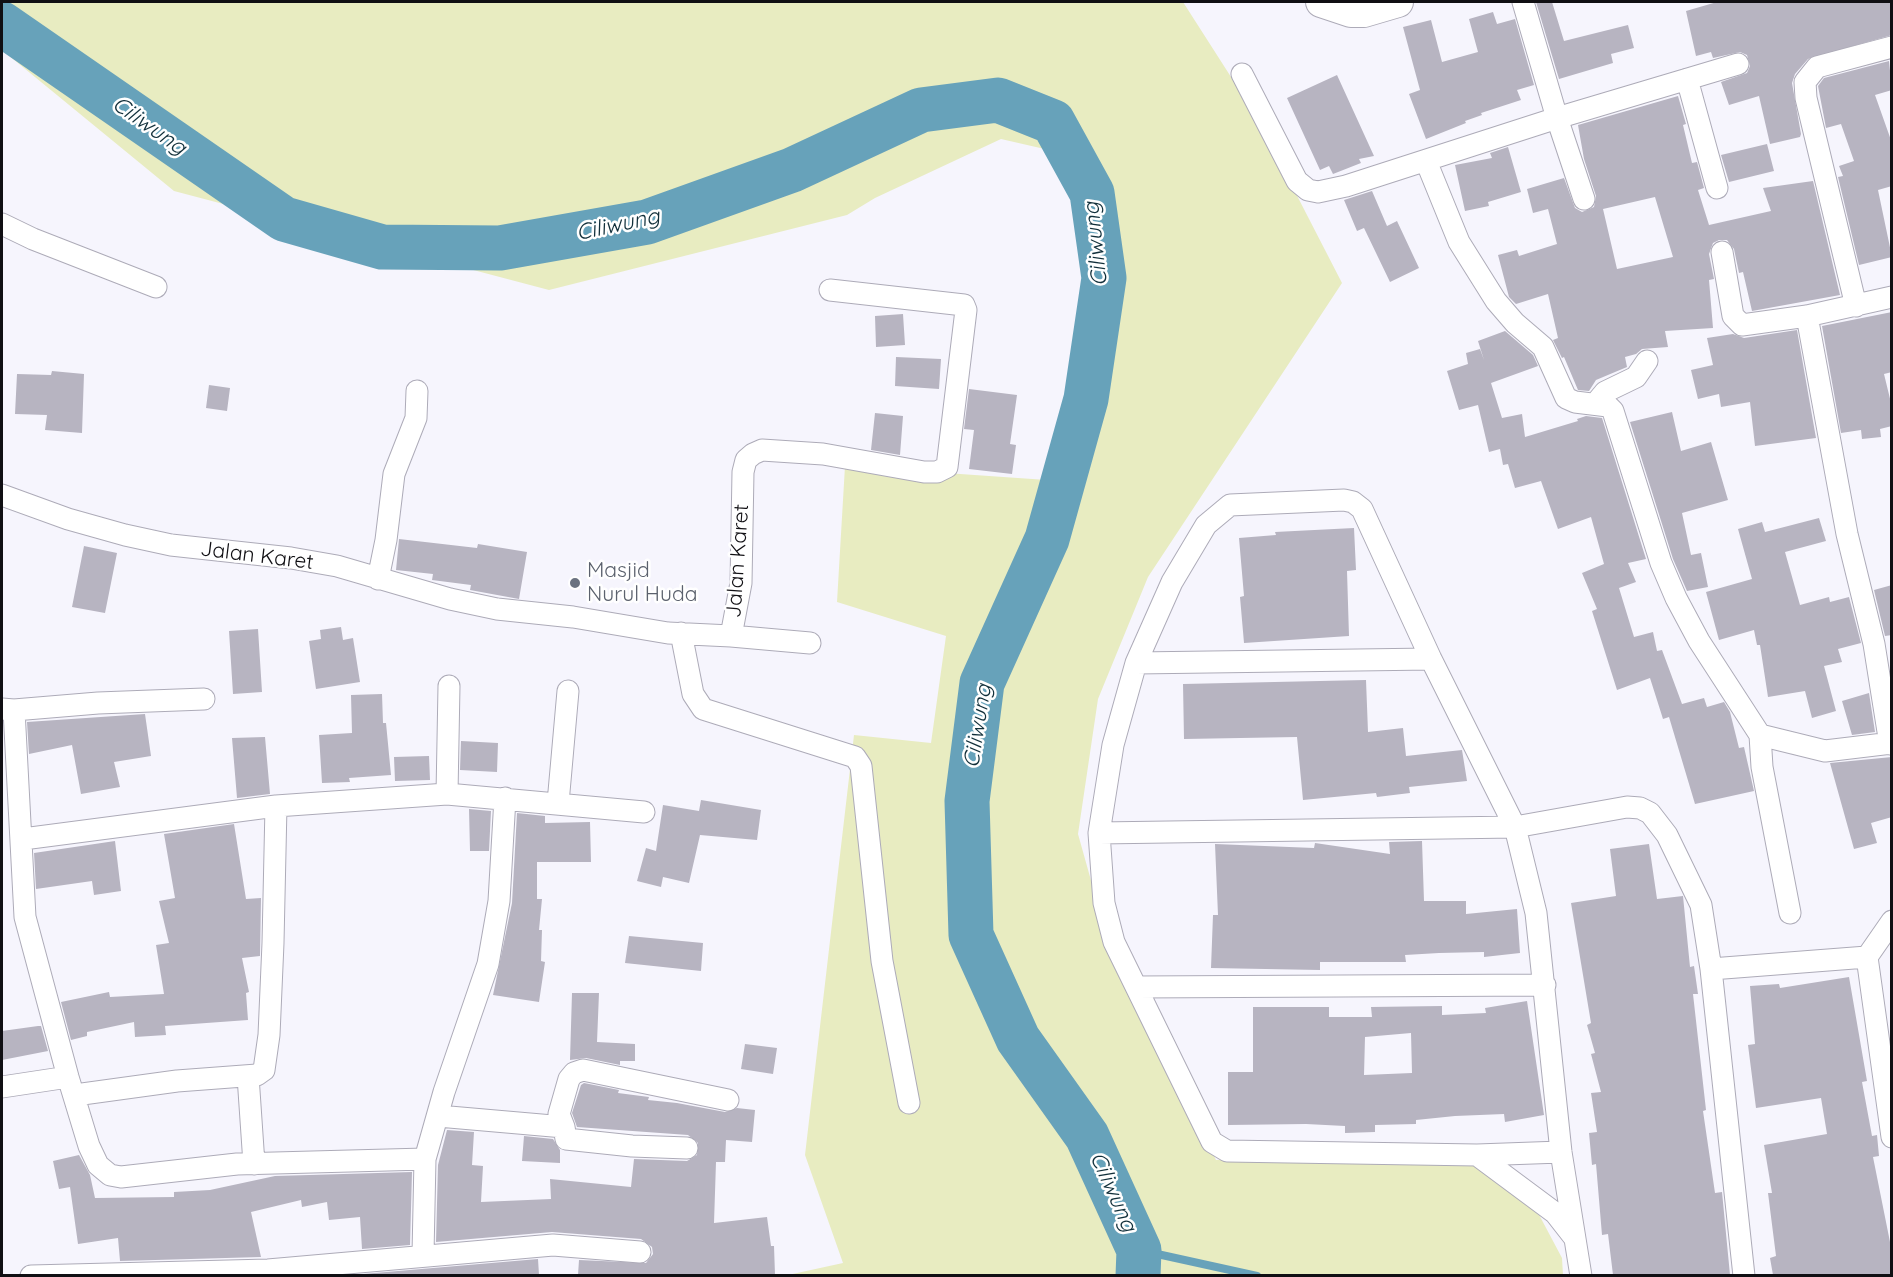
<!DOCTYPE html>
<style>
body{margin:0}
#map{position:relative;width:1893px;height:1277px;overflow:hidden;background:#f6f5fd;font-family:Quicksand,sans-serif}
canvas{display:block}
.frame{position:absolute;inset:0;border:3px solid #100f13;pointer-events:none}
</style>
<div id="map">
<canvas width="1893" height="1277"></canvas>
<div class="frame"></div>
</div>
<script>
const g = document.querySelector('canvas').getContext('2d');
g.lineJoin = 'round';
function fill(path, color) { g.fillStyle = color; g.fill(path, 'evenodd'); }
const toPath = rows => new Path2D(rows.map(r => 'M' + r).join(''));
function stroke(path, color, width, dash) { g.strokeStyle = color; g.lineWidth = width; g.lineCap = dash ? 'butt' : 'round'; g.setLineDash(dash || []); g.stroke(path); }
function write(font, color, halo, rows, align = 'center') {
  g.font = font + ' Quicksand,sans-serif'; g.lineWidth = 5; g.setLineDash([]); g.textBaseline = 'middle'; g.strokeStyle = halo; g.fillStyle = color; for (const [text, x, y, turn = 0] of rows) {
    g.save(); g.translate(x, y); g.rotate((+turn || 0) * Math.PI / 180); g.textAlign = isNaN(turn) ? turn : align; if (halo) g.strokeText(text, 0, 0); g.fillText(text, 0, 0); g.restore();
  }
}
fill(toPath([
 [2,2,1183,2,1256,116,1342,283,1148,577,1098,699,1078,834,1106,934,1216,1160,1449,1148,1527,1192,1562,1258,1563,1275,788,1275,843,1263,805,1155,854,735,931,743,946,636,837,602,845,466,1061,481,1094,209,1062,153,1001,139,875,198,847,215,549,290,174,191,2,50]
]), '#e8ecc1');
stroke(toPath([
 [1139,1250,1257,1276]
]), '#67a2ba', 8);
stroke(toPath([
 [2,24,284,219,382,247,500,248,647,222,792,170,921,110,998,100,1053,122,1092,193,1104,278,1086,399,1047,539,982,683,967,801,971,935,1018,1039,1087,1136,1139,1250,1138,1276]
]), '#67a2ba', 45);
fill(toPath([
 [1536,2,1552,2,1564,41,1628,25,1634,48,1611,54,1613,63,1559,79],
 [1717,2,1892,2,1892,35,1808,59,1795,74,1792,83,1801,134,1800,137,1770,144,1759,96,1729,105,1721,82,1747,73,1750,66,1747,55,1740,52,1713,58,1711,52,1696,56,1686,11],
 [1493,12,1497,24,1515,19,1534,85,1517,90,1521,100,1481,113,1482,115,1465,121,1466,123,1426,139,1409,94,1420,90,1403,27,1431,20,1442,62,1478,52,1469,19],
 [1889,61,1892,90,1875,95,1892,143,1892,186,1878,190,1892,257,1859,265,1838,177,1843,176,1839,166,1854,161,1841,124,1826,128,1818,86,1824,78],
 [1337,75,1374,156,1359,159,1361,163,1333,174,1329,166,1320,170,1287,98],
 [1678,96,1686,124,1683,125,1692,163,1697,162,1704,188,1698,190,1709,225,1771,211,1763,188,1813,181,1840,295,1752,311,1743,272,1739,273,1734,249,1727,240,1719,240,1713,243,1709,254,1714,279,1709,280,1713,328,1665,331,1668,347,1642,349,1636,354,1625,357,1627,367,1596,380,1589,391,1578,390,1564,357,1562,358,1553,340,1558,338,1548,294,1516,304,1509,297,1498,255,1517,250,1519,256,1557,244,1548,209,1533,213,1527,189,1564,178,1575,208,1582,212,1594,207,1596,196,1584,159,1578,125],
 [1655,197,1673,257,1617,269,1603,209],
 [1767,144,1774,171,1729,182,1721,155],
 [1508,147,1521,192,1488,202,1489,206,1465,211,1455,165,1492,158,1490,153],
 [1372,191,1387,226,1397,221,1419,268,1390,282,1364,228,1357,231,1344,200],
 [1892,312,1892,372,1884,374,1892,407,1892,426,1880,429,1881,437,1862,439,1861,430,1841,433,1822,326],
 [903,314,905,345,876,347,875,316],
 [1797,330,1816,438,1755,446,1750,402,1721,407,1719,394,1698,399,1691,370,1713,365,1707,338,1733,334,1744,338],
 [1505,331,1533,355,1538,366,1491,383,1502,418,1522,414,1525,437,1578,421,1577,419,1586,416,1602,418,1646,559,1628,563,1636,582,1619,588,1634,637,1653,632,1657,651,1662,650,1682,704,1704,698,1707,707,1724,702,1730,712,1739,748,1744,747,1754,791,1695,804,1669,717,1663,719,1650,678,1617,690,1592,611,1597,609,1582,573,1604,564,1591,517,1558,529,1541,481,1515,488,1508,464,1503,465,1500,449,1489,452,1478,405,1459,410,1447,371,1468,364,1466,353,1480,349,1484,360,1478,341],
 [896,357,941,359,939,389,895,386],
 [52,371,84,374,82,433,45,430,47,415,15,414,17,374,51,375],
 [209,385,230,388,227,411,206,408],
 [969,389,1017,395,1010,444,1016,445,1012,474,969,469,974,430,964,429],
 [1672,412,1681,451,1711,442,1728,500,1682,513,1691,555,1701,553,1708,587,1687,591,1673,559,1630,422],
 [875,413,903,416,900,455,871,450],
 [1819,518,1826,541,1785,552,1800,605,1829,597,1830,602,1849,597,1861,643,1838,649,1842,662,1824,666,1836,711,1812,718,1805,691,1768,697,1760,645,1757,645,1754,630,1719,640,1706,592,1752,579,1738,529,1762,522,1765,532],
 [1354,528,1356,570,1347,571,1349,636,1244,643,1240,597,1244,596,1239,538,1276,535,1275,532],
 [399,539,477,548,478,544,527,552,519,599,470,590,471,585,432,580,433,574,396,570],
 [84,546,117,553,105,613,72,607],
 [1892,585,1892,635,1885,636,1874,590],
 [341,627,343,640,353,638,360,682,316,689,309,641,321,639,320,630],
 [258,629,262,692,233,694,229,631],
 [1366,680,1368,732,1403,728,1406,756,1462,750,1467,781,1409,787,1410,793,1377,797,1376,793,1303,800,1297,737,1184,739,1183,684],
 [1869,693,1875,732,1852,735,1842,701],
 [382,694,383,723,386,723,391,775,349,778,350,782,322,783,319,735,352,733,351,695],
 [145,714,151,756,114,762,120,787,81,794,72,745,29,754,27,722],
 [265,737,270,794,237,798,232,738],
 [461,741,498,743,497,772,460,770],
 [429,756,430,780,395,781,394,757],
 [1892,757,1892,817,1871,823,1877,843,1854,849,1830,763],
 [701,800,761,810,757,840,700,835,689,883,663,877,661,887,637,881,646,848,656,851,663,805,699,811],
 [469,809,491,811,489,851,470,851],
 [517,813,545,816,545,823,590,822,591,862,537,862,537,899,542,899,539,930,542,930,541,961,545,962,539,1002,493,995,512,903],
 [234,824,246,899,261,898,260,956,242,958,249,992,246,993,248,1020,165,1026,166,1035,135,1037,134,1022,87,1032,87,1036,71,1040,61,1002,109,992,110,997,164,994,156,945,169,943,159,901,175,898,164,834],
 [115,841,121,891,94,895,92,881,36,889,34,853],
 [1422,841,1424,901,1466,901,1466,914,1517,909,1520,953,1484,957,1484,952,1439,953,1405,955,1406,962,1320,962,1320,970,1211,968,1213,915,1218,915,1215,844,1314,848,1315,843,1390,854,1389,842],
 [1649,844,1657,899,1683,896,1690,967,1694,966,1698,994,1693,994,1706,1110,1703,1111,1715,1193,1722,1192,1730,1275,1613,1275,1608,1234,1602,1235,1596,1164,1592,1165,1589,1133,1597,1132,1591,1093,1601,1092,1591,1054,1595,1053,1587,1025,1591,1023,1571,903,1616,896,1610,849],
 [629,936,703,943,701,971,625,963],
 [1849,977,1867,1081,1862,1082,1872,1136,1877,1135,1879,1156,1873,1157,1892,1252,1892,1275,1773,1275,1770,1258,1776,1256,1768,1193,1772,1193,1764,1145,1827,1134,1821,1098,1756,1108,1748,1045,1755,1044,1750,986,1779,984,1780,988],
 [572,993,599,993,597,1042,635,1044,635,1061,620,1061,620,1065,586,1058,570,1060],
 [1527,1001,1544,1115,1505,1122,1504,1114,1455,1116,1416,1120,1416,1124,1375,1125,1375,1132,1345,1133,1345,1126,1306,1124,1228,1125,1228,1072,1253,1072,1253,1007,1329,1007,1329,1017,1372,1017,1371,1007,1442,1006,1442,1015,1486,1013,1485,1008],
 [1411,1033,1412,1073,1364,1075,1365,1037],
 [38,1026,41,1026,48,1051,2,1060,2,1031],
 [745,1044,777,1048,773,1074,741,1069],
 [584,1083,619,1090,618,1093,649,1097,648,1100,677,1103,725,1112,737,1108,755,1110,752,1142,726,1140,725,1162,716,1162,714,1223,767,1217,771,1246,774,1246,775,1275,578,1275,579,1260,646,1263,653,1254,652,1247,641,1239,552,1232,436,1242,438,1165,447,1130,474,1132,472,1165,483,1166,481,1202,551,1199,550,1179,631,1187,634,1159,687,1161,697,1155,698,1143,688,1135,577,1127,572,1113,581,1085],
 [524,1136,553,1139,560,1150,560,1163,522,1161],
 [79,1155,90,1175,95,1198,174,1197,174,1192,210,1190,275,1176,412,1172,410,1245,362,1249,360,1217,329,1220,327,1202,302,1207,301,1200,251,1212,261,1257,120,1261,118,1238,78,1244,70,1187,59,1189,53,1161],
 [538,1259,539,1275,363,1275,363,1274]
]), '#b7b4c1');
const minor = toPath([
 [1523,2,1557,118,1584,199],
 [1242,74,1297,181,1308,190,1318,192,1346,186,1557,118,1738,64],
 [1687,79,1717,188],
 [1426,161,1459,242,1496,301,1515,323,1543,347,1566,398,1575,402,1608,406,1613,411,1661,563,1676,598,1699,641,1760,735,1762,767,1790,913],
 [2,224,33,239,156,287],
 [1722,252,1733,316,1742,325,1807,316,1892,297],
 [1856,306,1806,98,1805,82,1817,67,1892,47],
 [1807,316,1847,534,1874,644,1890,744],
 [1595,404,1605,392,1636,377,1647,361],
 [2,495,68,519,125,535,171,545,291,558,337,566,450,599,497,609,573,617,668,633,731,636,741,583,743,472,746,460,753,454,762,450,823,454,924,472,937,472,947,467,966,310,964,305,830,290],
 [378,579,386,540,394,474,416,418,417,391],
 [681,633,693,694,703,709,855,757,861,766,882,961,909,1103],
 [731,636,810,643],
 [1136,663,1431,659],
 [2,709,14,710,98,703,204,699],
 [14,710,25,917,68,1077,89,1146,98,1165,110,1175,121,1177,237,1164,425,1159],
 [1760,735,1825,751,1892,743],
 [447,794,449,686],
 [558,803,568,691],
 [1099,833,1515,827,1627,807,1640,808,1650,813,1667,835,1701,905,1711,969,1744,1276],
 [23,839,276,806,447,794,644,812],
 [1867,957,1892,1137],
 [1711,969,1867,957,1892,921],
 [1136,987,1545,985],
 [248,1076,254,1164],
 [2,1087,68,1077],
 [75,1095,177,1081,257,1075,264,1070,269,1035,273,943,276,806],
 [438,1116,564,1127,559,1114,569,1079,574,1073,583,1070,728,1100],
 [564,1127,566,1139,632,1146,687,1148],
 [1561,1152,1477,1155,1227,1151,1212,1142,1114,942,1104,903,1099,833,1113,745,1136,663,1172,582,1206,525,1230,505,1344,500,1353,502,1362,509,1431,659,1515,827,1536,913,1561,1152,1581,1276],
 [1477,1155,1555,1213,1573,1236],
 [423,1254,425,1159,444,1092,488,964,499,901,505,798],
 [31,1276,268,1270,553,1245,640,1252]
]);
const secondary = toPath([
 [1321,2,1351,12,1364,12,1398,2]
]);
stroke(minor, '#adabb8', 23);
stroke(secondary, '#adabb8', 32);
stroke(minor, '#fff', 21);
stroke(secondary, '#fff', 30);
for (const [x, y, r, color] of [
 [575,583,6,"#6b7280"]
]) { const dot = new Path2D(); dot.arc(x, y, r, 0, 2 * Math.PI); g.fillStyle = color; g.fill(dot); stroke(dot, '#fff', 2); }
write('21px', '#100f13', '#fff', [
 ["Jalan Karet",257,556,7],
 ["Jalan Karet",738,561,-86]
]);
write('21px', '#5b616d', '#fff', [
 ["Masjid",587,571],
 ["Nurul Huda",587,595]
], 'left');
write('italic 22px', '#112f3a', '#fff', [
 ["Ciliwung",149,126,35],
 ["Ciliwung",618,225,-12],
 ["Ciliwung",1096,244,-96],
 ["Ciliwung",978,726,-81],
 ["Ciliwung",1113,1192,66]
]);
</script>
